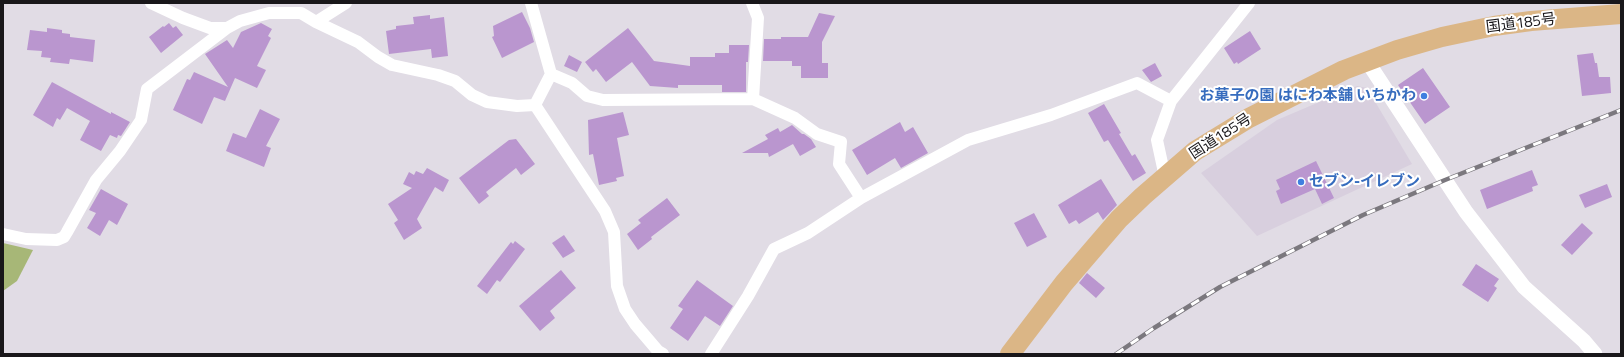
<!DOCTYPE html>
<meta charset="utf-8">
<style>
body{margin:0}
#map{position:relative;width:1624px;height:357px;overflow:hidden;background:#e1dce5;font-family:"Titillium Web",sans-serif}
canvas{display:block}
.frame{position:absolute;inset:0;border:4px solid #19171a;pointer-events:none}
</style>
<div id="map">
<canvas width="1624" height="357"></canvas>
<div class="frame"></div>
</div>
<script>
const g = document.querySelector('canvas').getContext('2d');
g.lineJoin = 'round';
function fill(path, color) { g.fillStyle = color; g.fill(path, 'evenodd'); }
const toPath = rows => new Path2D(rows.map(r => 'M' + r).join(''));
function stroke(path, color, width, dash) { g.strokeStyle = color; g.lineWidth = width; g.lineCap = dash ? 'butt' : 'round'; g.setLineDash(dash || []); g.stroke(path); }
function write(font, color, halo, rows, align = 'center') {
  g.font = font + ' "Titillium Web","Noto Sans JP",sans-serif'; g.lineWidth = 4; g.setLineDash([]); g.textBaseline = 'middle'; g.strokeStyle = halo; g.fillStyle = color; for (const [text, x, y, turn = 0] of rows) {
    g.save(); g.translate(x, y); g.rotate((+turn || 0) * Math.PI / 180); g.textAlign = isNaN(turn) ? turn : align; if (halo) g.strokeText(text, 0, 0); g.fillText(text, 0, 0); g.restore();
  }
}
fill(toPath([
 [1357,86,1367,88,1412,164,1257,236,1201,173,1277,120]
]), '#d8cfde');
fill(toPath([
 [3,243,33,250,17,281,3,291]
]), '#a7b777');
fill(toPath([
 [522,12,530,28,534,42,502,58,492,37,494,36,493,26],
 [819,13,835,16,822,42,822,63,828,63,828,78,801,78,801,66,792,66,792,61,763,61,764,39,781,39,781,37,808,37],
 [430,15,430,19,444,17,448,56,432,58,431,49,389,54,386,31,396,29,396,26,414,24,413,17],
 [169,23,173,28,176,26,183,35,161,53,149,37,163,26,164,27],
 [261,23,272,29,268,36,271,38,257,66,266,70,257,88,235,78,225,101,214,97,202,124,173,110,187,79,190,80,194,72,228,87,205,54,227,40,233,48,241,32],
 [47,28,62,30,62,33,70,34,70,37,95,40,93,62,70,59,69,64,50,62,51,58,41,57,42,51,27,50,30,30,47,32],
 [628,28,654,61,690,66,690,57,715,57,715,53,729,53,729,45,749,45,748,62,746,62,746,92,722,92,722,85,678,85,678,88,650,86,632,62,606,82,596,69,593,72,585,62],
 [1250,31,1261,49,1238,64,1237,62,1234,64,1224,48],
 [1593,53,1595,63,1597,63,1599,77,1610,77,1611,93,1582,96,1577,55],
 [569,55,582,62,577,72,564,66],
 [1155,63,1162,76,1151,82,1142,70],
 [1423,68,1450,107,1425,124,1398,85],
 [52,82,111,114,111,112,130,122,121,136,118,135,117,138,110,135,101,151,80,140,90,121,67,108,60,120,57,118,53,127,33,115],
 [1104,104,1121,133,1119,134,1132,156,1135,154,1146,173,1133,181,1108,140,1104,142,1088,113],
 [260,109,280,119,266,146,271,148,264,167,226,151,233,133,246,138],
 [623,112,629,135,617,138,624,176,616,178,617,181,599,185,593,154,589,155,588,120],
 [900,122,905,132,913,127,928,153,901,168,895,158,867,175,852,150],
 [792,125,802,134,804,134,811,139,816,147,800,156,793,144,769,157,768,153,742,153,768,139,765,135,778,128,780,132],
 [516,139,535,164,521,175,516,168,486,192,489,196,479,204,459,178,509,140],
 [1316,161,1334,198,1322,204,1315,189,1281,204,1276,191,1280,189,1276,180],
 [427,168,449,180,443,192,435,187,417,219,422,228,404,240,394,223,398,220,388,204,412,188,403,184,409,172,414,175,416,171,423,174],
 [1532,170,1538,185,1532,187,1533,191,1487,209,1480,190],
 [1101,179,1117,205,1103,220,1098,212,1079,224,1076,220,1069,224,1058,205],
 [1607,184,1612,197,1585,208,1579,195],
 [101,189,128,204,117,225,109,220,100,236,87,228,96,213,89,210],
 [667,198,680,215,651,237,652,239,638,250,627,234,641,223,638,220],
 [1034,213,1047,237,1027,247,1014,223],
 [1582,223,1593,233,1572,255,1561,245],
 [564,235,575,251,563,258,552,243],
 [515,241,525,249,500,282,497,280,487,294,477,286,511,242,513,244],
 [1476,264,1499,279,1494,286,1497,288,1488,302,1462,285],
 [561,270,576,288,550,311,555,318,540,331,519,306],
 [1087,273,1105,288,1096,298,1079,283],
 [697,280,733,306,720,326,705,316,688,341,670,328,683,309,678,306]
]), '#ba96cf');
stroke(toPath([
 [151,3,183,18,210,28,227,28],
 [531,3,551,74,535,105],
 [752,3,758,18,753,99],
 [316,22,346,3],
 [551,74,572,83,587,96,603,100,753,99,795,118,817,134,841,142,839,164,861,198],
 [535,105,605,211,614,232,617,286,625,309,635,324,658,351,663,354],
 [1165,177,1157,140,1171,101,1249,3],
 [3,234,26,239,57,240,64,237,67,232,96,180,120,151,141,120,147,89,227,28,240,21,269,13,301,13,316,22,358,42,378,57,392,65,438,75,455,81,472,95,487,102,517,106,535,105],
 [711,354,748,296,774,249,808,233,861,198,968,140,1051,115,1137,83,1171,101]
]), '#fff', 12);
stroke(toPath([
 [1367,61,1466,212,1524,287,1584,341,1595,354]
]), '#fff', 15);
stroke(toPath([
 [1010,354,1064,283,1119,219,1143,196,1195,151,1249,118,1344,70,1397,50,1442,37,1494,26,1531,21,1621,14]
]), '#dbb686', 20);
const rail = toPath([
 [1116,354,1154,328,1220,287,1363,215,1445,180,1621,110]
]);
stroke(rail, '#7b787e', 4.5);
stroke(rail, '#fff', 3, [9]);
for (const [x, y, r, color] of [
 [1424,96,4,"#3f7fe0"],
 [1301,182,4,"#3f7fe0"]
]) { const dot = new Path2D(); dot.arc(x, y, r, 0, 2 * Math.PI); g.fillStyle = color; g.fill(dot); stroke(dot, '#fff', 1.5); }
write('15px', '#19171a', '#fff', [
 ["国道185号",1521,24,-7],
 ["国道185号",1221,137,-33]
]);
write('bold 15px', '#366cbe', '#fff', [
 ["お菓子の園 はにわ本舗 いちかわ",1416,96],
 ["セブン-イレブン",1309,182,"left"]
], 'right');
</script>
